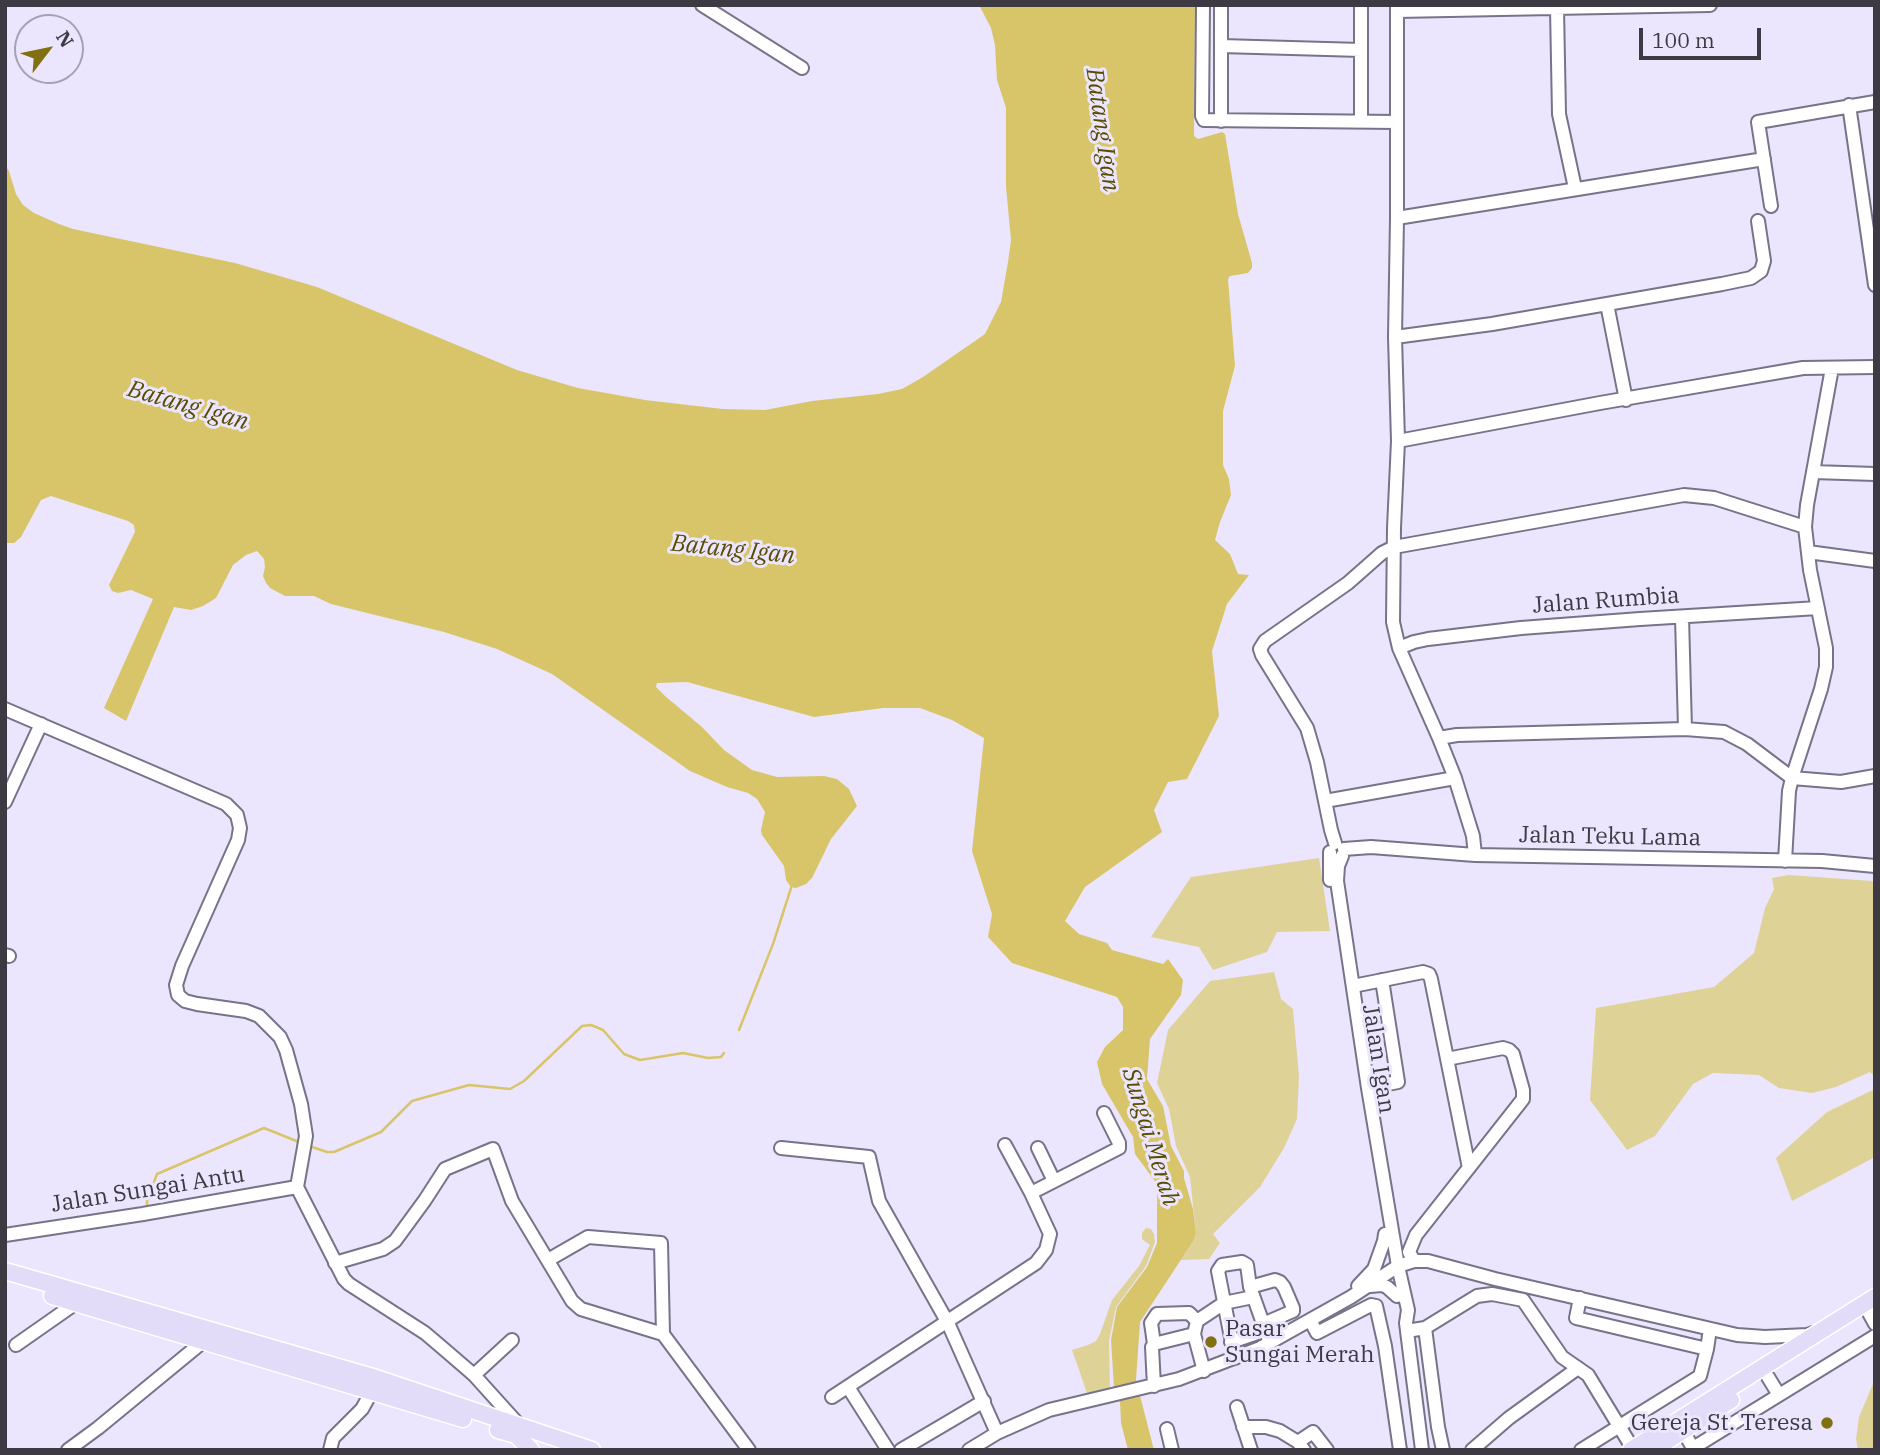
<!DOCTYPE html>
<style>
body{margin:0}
#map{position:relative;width:1880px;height:1455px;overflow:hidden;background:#ebe6fd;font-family:"IBM Plex Serif",serif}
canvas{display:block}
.frame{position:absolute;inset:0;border:7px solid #3d3a44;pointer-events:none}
.north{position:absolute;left:14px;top:14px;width:70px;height:70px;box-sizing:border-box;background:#ebe6fd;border:2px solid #a5a1b3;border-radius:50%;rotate:58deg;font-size:19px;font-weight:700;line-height:28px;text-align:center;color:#3d3a44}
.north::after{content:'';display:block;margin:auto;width:24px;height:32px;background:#81700f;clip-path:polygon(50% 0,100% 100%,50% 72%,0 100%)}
.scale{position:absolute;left:1639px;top:28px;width:122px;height:32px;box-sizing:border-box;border:4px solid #3d3a44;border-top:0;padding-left:9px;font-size:21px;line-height:24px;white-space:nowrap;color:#3d3a44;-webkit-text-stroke:5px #ebe6fd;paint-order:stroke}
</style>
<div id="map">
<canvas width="1880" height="1455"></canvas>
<div class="frame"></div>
<div class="north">N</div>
<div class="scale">100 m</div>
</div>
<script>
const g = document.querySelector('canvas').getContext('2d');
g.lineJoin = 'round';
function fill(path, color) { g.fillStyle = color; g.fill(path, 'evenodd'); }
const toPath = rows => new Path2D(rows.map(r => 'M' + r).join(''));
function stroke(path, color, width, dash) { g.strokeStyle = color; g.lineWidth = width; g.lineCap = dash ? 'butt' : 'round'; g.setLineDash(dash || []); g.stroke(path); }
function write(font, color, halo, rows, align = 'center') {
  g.font = font + ' "IBM Plex Serif",serif'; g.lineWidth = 6; g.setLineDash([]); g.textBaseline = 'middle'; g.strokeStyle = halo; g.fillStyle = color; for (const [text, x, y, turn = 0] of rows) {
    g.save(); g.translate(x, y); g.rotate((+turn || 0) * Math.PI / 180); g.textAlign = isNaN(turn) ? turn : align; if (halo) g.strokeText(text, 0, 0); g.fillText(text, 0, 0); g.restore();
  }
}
fill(toPath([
 [1319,858,1330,931,1277,932,1267,952,1213,970,1199,947,1151,937,1191,877],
 [1789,875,1872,881,1875,884,1875,1077,1870,1072,1836,1087,1812,1093,1779,1088,1759,1075,1713,1073,1693,1084,1655,1136,1627,1150,1590,1100,1596,1008,1714,987,1754,953,1765,908,1774,889,1772,878],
 [1274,972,1281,999,1293,1009,1299,1077,1297,1119,1284,1148,1260,1187,1213,1234,1220,1243,1209,1259,1181,1260,1194,1240,1196,1233,1190,1177,1176,1146,1169,1109,1157,1083,1168,1030,1210,981],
 [1875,1089,1875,1157,1792,1201,1776,1158,1827,1112],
 [1146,1228,1151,1229,1154,1234,1155,1242,1146,1266,1116,1307,1109,1341,1110,1391,1087,1393,1072,1350,1088,1345,1096,1341,1100,1334,1112,1300,1139,1266,1150,1245,1142,1239,1142,1233],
 [1875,1379,1875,1450,1858,1450,1856,1439,1859,1417]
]), '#ded297');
fill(toPath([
 [979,5,1195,5,1194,136,1198,139,1222,132,1225,134,1238,214,1252,263,1252,268,1248,273,1230,276,1228,279,1235,366,1223,411,1223,465,1229,479,1231,495,1220,522,1215,540,1230,554,1238,574,1249,575,1227,604,1212,651,1219,716,1187,779,1168,782,1154,810,1162,832,1085,887,1065,921,1079,934,1107,943,1112,950,1163,964,1168,959,1183,980,1181,995,1150,1039,1147,1079,1163,1106,1171,1146,1184,1171,1184,1178,1193,1209,1196,1233,1194,1240,1140,1322,1136,1380,1154,1450,1128,1450,1121,1423,1120,1402,1114,1389,1111,1340,1117,1307,1147,1267,1157,1243,1157,1184,1135,1154,1133,1137,1102,1084,1097,1062,1105,1047,1123,1030,1123,1007,1117,997,1012,963,988,937,992,914,972,851,984,738,952,720,920,708,883,708,814,717,687,682,657,683,656,687,665,696,702,727,724,750,752,770,777,777,824,776,837,779,849,789,857,806,831,839,812,878,806,884,796,888,791,887,786,880,784,866,762,835,761,830,765,812,757,799,748,793,727,787,690,771,552,674,497,649,444,632,331,604,314,596,285,596,270,588,266,583,263,576,265,567,264,559,257,551,246,555,233,565,216,598,203,606,191,610,174,607,126,721,104,708,153,599,131,590,118,593,112,591,109,585,135,532,134,525,128,521,51,496,41,500,21,537,14,543,5,543,5,165,9,171,16,194,23,205,34,213,59,224,73,229,235,263,317,287,517,370,578,388,645,400,723,409,765,410,812,401,878,394,902,389,923,377,985,334,1001,302,1008,262,1011,240,1006,187,1006,108,997,80,995,45,991,28]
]), '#d8c56a');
stroke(toPath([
 [739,1030,773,944,792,885],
 [309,1146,327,1152,334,1152,381,1132,412,1101,469,1085,510,1089,524,1081,582,1026,591,1025,603,1030,624,1054,640,1060,683,1053,708,1058,721,1057,724,1053],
 [147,1208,147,1201,157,1174,264,1128,299,1142]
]), '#d8c56a', 2.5);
const minor = toPath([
 [702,5,802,68],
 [1203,5,1202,116,1204,120,1397,122],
 [1397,5,1397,218,1395,337,1398,441,1394,528,1393,622,1399,648,1439,738,1455,778,1473,836,1475,855],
 [1557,8,1559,114,1575,188],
 [1397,11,1710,5],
 [1221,46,1361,50],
 [1849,105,1875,285],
 [1221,121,1221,5],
 [1361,121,1361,5],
 [1771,206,1758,122,1875,102],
 [1397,218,1764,159],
 [1607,304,1626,400],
 [1395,337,1492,324,1722,284,1751,278,1761,271,1764,261,1758,221],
 [1832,368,1807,505,1805,527,1810,570,1826,648,1826,667,1821,689,1792,778,1841,782,1875,776],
 [1398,441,1600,403,1803,368,1875,367],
 [1813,472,1875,474],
 [1808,552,1875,561],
 [1682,617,1685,729],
 [1399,648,1414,642,1428,639,1521,628,1640,619,1818,608],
 [5,709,226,804,237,815,240,828,238,840,182,966,176,985,178,995,185,1001,197,1004,246,1011,259,1016,280,1037,286,1050,301,1104,306,1136,297,1187,344,1279,349,1284,425,1333,445,1350,474,1375,520,1426],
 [1439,738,1457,735,1685,729,1724,732,1747,744,1792,778,1789,791,1785,861],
 [1325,801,1455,778],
 [5,802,41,724],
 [1335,843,1331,830,1317,762,1307,728,1262,655,1260,649,1265,641,1348,583,1382,553,1394,547,1684,495,1714,498,1805,527],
 [1344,849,1371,847,1475,855,1822,861,1875,866],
 [1330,852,1330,880],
 [1342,856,1338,866,1337,881,1368,1088,1398,1266,1408,1310,1406,1323,1422,1450],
 [5,955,9,956],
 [1353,986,1423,972,1429,974,1431,979,1469,1168],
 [1368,1088,1398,1082,1382,980],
 [781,1148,869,1157,879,1201,948,1323,997,1433],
 [1038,1148,1054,1181],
 [1031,1193,1119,1148,1119,1143,1104,1113],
 [5,1235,143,1214,297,1187],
 [548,1260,588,1237,661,1243,663,1334,749,1450],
 [1414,1261,1409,1252,1416,1235,1523,1099,1523,1090,1513,1054,1509,1050,1503,1048,1447,1059],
 [335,1263,383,1249,395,1241,425,1200,445,1169,493,1149,512,1201,572,1301,581,1309,663,1334],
 [1358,1286,1374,1269,1384,1241,1385,1234],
 [1370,1286,1382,1285,1387,1287,1397,1296],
 [1250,1287,1275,1280,1280,1282,1284,1287,1293,1308,1293,1311,1263,1324],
 [1580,1298,1576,1318,1707,1349],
 [1869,1313,1875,1324],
 [1310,1320,1317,1333,1371,1305,1376,1306,1385,1346,1400,1450],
 [1425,1328,1438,1427,1443,1450],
 [1407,1331,1425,1328,1477,1296,1492,1294,1523,1300,1562,1357,1588,1375,1633,1449],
 [1231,1342,1266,1330],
 [1154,1344,1151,1323,1157,1314,1189,1313,1197,1321],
 [16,1345,76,1303],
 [1235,1358,1218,1271,1222,1265,1242,1262,1247,1265,1250,1287,1270,1343],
 [1204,1371,1194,1334,1197,1321,1224,1303,1253,1297],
 [474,1375,512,1340],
 [1768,1377,1779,1395],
 [1154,1386,1152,1347,1154,1344,1194,1334],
 [848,1387,888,1450],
 [832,1397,1036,1263,1046,1250,1050,1234,1031,1193,1005,1145],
 [1237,1407,1251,1450],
 [1243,1427,1266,1427,1280,1431,1298,1442,1304,1450],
 [1167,1429,1172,1450],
 [1683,1431,1693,1448,1875,1336],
 [1298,1442,1313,1432,1327,1450],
 [68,1450,98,1428,205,1340],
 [330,1450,333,1438,362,1409,372,1391],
 [901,1450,984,1401],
 [969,1450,997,1433,1049,1410,1179,1379,1260,1348,1351,1297,1398,1266,1414,1261,1428,1261,1495,1279,1737,1335,1765,1337,1807,1335,1813,1333],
 [1472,1450,1509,1418,1578,1368],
 [1581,1450,1700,1376,1707,1349,1710,1329]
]);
const major = toPath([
 [5,1271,376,1378,592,1450],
 [52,1296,463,1419],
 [498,1430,516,1435,531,1450],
 [1631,1450,1875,1297],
 [1653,1450,1731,1400]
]);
stroke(minor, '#787388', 16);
stroke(major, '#fff', 19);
stroke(minor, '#fff', 12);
stroke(major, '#e3dcf8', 16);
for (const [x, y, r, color] of [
 [1211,1342,7,"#81700f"],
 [1827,1423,7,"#81700f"]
]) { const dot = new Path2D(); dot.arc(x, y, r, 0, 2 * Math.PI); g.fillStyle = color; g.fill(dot); stroke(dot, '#ebe6fd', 2.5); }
write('23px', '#3d3a44', '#ebe6fd', [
 ["Jalan Rumbia",1606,601,-4],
 ["Jalan Teku Lama",1610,837,1],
 ["Jalan Igan",1378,1059,81],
 ["Jalan Sungai Antu",148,1190,-9]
]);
write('23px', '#3d3a44', '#ebe6fd', [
 ["Pasar",1225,1329],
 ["Sungai Merah",1225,1355],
 ["Gereja St. Teresa",1813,1423,"right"]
], 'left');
write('italic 24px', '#594c00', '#ebe6fd', [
 ["Batang Igan",1102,130,82],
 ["Batang Igan",188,406,16],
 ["Batang Igan",733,550,6],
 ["Sungai Merah",1150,1137,73]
]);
</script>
